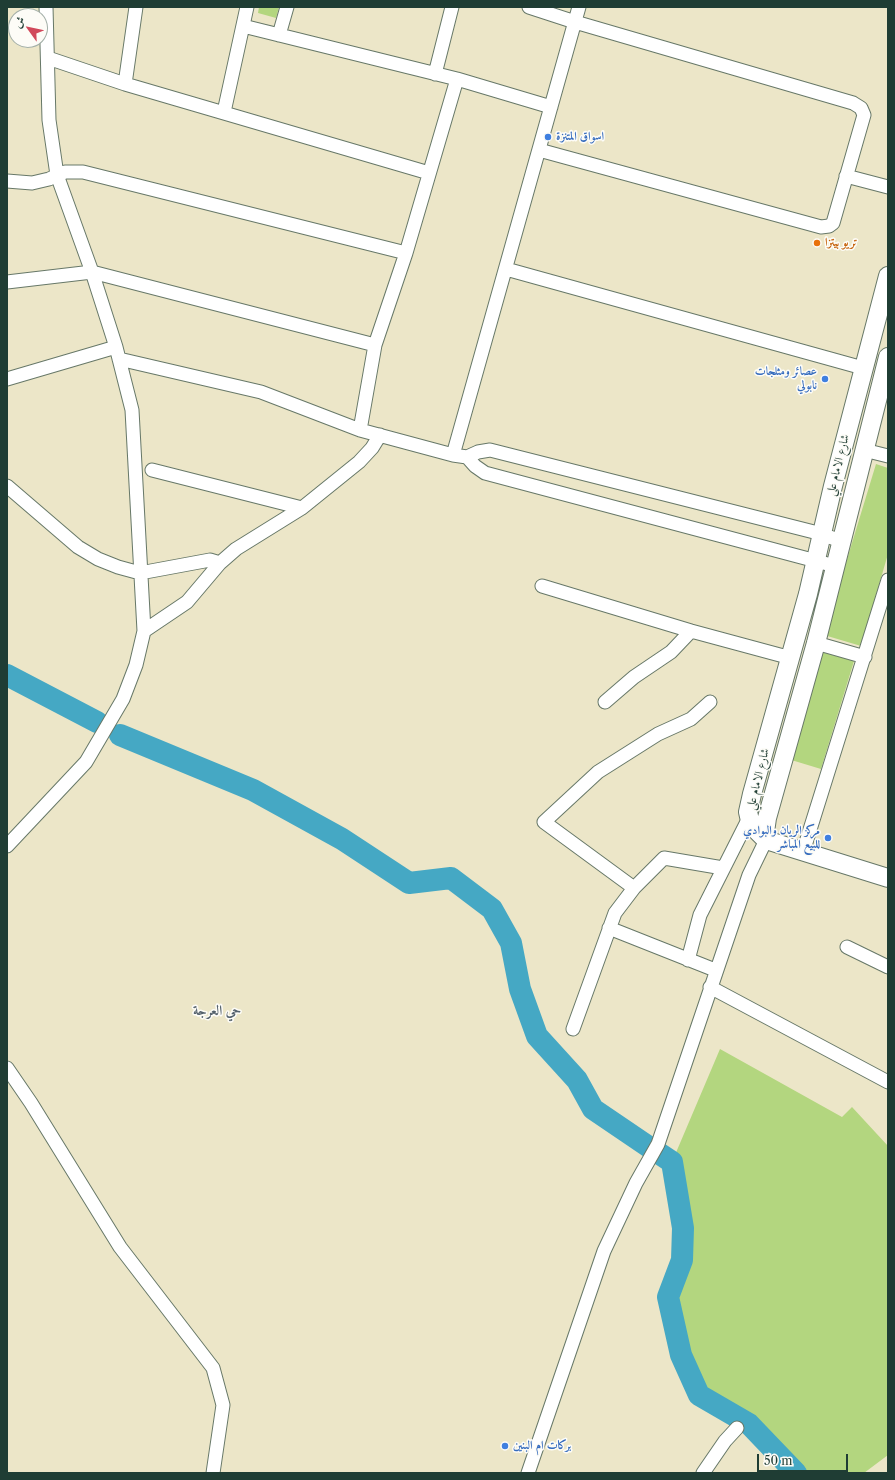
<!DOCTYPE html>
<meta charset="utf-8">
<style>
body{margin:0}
#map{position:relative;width:895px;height:1480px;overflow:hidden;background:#ece6c8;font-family:"Libre Caslon Text",Amiri,serif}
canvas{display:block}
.frame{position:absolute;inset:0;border:8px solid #1f3d34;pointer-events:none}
.north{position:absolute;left:8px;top:8px;width:40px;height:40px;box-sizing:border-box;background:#fdfcf7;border:1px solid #a4b0a9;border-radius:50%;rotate:303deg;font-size:11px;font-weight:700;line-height:16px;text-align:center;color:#1f3d34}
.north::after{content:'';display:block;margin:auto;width:14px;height:18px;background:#d1495b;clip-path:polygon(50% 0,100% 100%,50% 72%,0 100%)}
.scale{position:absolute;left:757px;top:1454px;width:91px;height:18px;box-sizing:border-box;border:2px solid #1f3d34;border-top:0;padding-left:5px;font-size:12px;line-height:14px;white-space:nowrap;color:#1f3d34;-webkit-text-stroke:3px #fdfcf7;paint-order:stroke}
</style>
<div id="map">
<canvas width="895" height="1480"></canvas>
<div class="frame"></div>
<div class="north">ش</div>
<div class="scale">50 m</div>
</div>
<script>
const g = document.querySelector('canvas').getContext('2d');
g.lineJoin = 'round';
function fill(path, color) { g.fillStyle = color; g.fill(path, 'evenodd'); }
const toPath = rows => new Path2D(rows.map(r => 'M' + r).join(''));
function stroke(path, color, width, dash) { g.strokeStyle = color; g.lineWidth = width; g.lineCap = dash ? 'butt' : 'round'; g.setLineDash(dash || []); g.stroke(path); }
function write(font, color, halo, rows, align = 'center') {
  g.font = font + ' "Libre Caslon Text",Amiri,serif'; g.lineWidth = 3; g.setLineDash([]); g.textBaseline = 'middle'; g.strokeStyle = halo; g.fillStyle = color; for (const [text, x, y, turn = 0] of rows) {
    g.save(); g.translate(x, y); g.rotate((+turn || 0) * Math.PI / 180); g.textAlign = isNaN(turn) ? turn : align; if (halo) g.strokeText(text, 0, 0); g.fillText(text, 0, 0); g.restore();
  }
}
fill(toPath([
 [259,7,279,7,276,18,258,13],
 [876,464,888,468,888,554,861,646,824,635],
 [821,652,854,661,821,769,788,759],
 [720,1049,842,1117,852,1107,888,1146,888,1455,864,1473,796,1473,749,1424,699,1395,681,1355,668,1297,682,1260,683,1228,672,1162]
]), '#b3d67f');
stroke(toPath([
 [7,675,97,722],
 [120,735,253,790,342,839,409,883,451,878,492,909,511,943,520,989,537,1036,577,1080,593,1109,649,1147],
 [657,1152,672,1162,683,1228,682,1260,668,1297,681,1355,699,1395,749,1424,796,1473]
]), '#45a8c4', 22);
const street = toPath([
 [529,7,575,22,853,103,861,108,864,115,833,223,829,226,821,227,539,150],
 [243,26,457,79,551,107],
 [279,35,287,7],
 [48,58,125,84,429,173],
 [435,74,452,7],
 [125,84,136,7],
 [224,112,247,7],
 [846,176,888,187],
 [7,181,32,183,49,179,65,172,83,172,406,253],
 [506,269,863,368],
 [7,282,92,272,375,345],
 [119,359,261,392,360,430,453,455,467,457,478,452,490,450,818,533,841,541],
 [7,379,116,347],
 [360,430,375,345,406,253,457,79],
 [864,450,888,456],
 [453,455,579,7],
 [467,457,475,466,485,473,835,566],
 [152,470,302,508],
 [7,486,78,547,98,559,118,567,140,573,210,560,220,563],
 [542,586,691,631,791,658],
 [144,631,187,602,220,563,236,549,302,508,359,462,372,448,380,435],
 [816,643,865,657],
 [605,702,634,677,671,652,691,631],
 [7,846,86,762,123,699,136,665,144,631,132,410,116,347,92,272,57,175,49,120,46,7],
 [803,852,888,580],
 [634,888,544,822,598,772,658,734,691,719,710,702],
 [609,928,715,970],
 [847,947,888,967],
 [688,960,700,915,749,818],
 [710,987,888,1082],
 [573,1029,615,913,634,888,664,858,723,868],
 [7,1068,31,1103,120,1247,213,1368,223,1405,213,1473],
 [528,1473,604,1251,636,1183,658,1144,749,875,766,840],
 [703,1473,725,1441,737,1428]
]);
const secondary = toPath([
 [888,276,833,486,808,594,752,794,748,812,751,825,766,840,888,878],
 [766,840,765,832,767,818,816,643,888,357]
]);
stroke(street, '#677868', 15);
stroke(secondary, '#677868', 20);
stroke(street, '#fff', 13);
stroke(secondary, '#fff', 18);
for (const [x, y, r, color] of [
 [548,137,4,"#3f7fe0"],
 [817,243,4,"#e8710a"],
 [825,379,4,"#3f7fe0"],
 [828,838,4,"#3f7fe0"],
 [505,1446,4,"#3f7fe0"]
]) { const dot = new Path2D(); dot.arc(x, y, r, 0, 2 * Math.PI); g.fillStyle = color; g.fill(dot); stroke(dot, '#fdfcf7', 1.5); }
write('bold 12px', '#366cbe', '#fdfcf7', [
 ["اسواق المتنزة",556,137],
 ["عصائر ومثلجات",817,372,"right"],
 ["نابولي",817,386,"right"],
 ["مركز الريان والبوادي",820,831,"right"],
 ["للبيع المباشر",820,845,"right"],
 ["بركات ام البنين",513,1446]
], 'left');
write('bold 12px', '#c56008', '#fdfcf7', [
 ["تريو بيتزا",825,243]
], 'left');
write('12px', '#1f3d34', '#fdfcf7', [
 ["شارع الامام علي",838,465,-76],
 ["شارع الامام علي",758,779,-76]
]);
write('bold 14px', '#54616c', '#fdfcf7', [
 ["حي العرجة",217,1011]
]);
</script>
